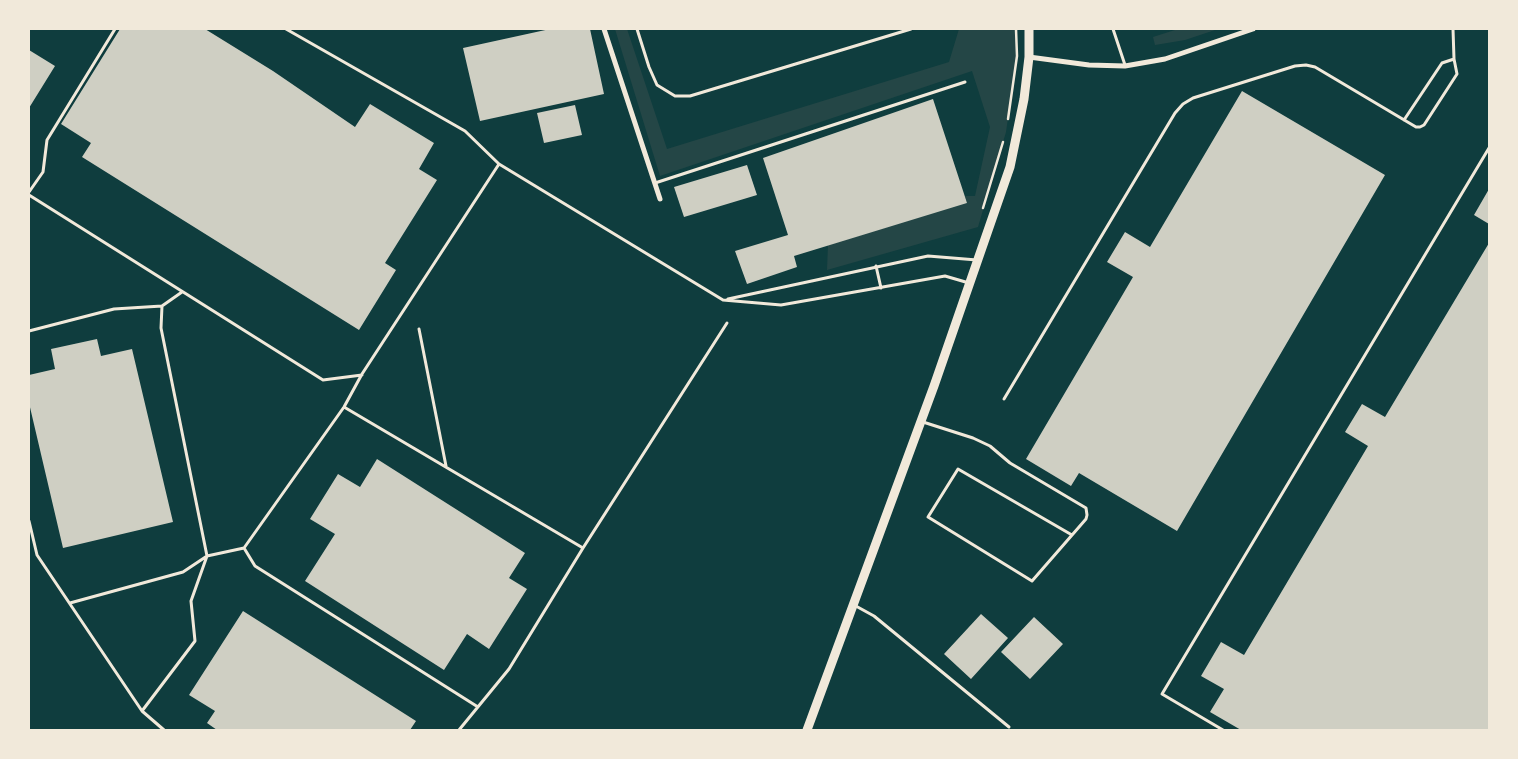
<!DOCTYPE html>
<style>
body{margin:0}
#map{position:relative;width:1518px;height:759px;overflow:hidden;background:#0f3d3e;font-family:Roboto,sans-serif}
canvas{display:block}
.frame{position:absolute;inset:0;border:30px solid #f1e9da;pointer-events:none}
</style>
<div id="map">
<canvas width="1518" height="759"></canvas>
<div class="frame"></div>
</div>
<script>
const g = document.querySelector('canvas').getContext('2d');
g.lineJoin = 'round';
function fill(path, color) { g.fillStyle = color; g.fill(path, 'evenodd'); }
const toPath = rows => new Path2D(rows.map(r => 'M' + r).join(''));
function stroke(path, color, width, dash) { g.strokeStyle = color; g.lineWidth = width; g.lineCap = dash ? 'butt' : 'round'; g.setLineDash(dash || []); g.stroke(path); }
fill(toPath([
 [615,29,627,29,667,149,949,62,959,29,1016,29,1017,56,1006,132,978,227,827,270,828,245,967,203,965,196,975,196,990,127,972,71,660,176],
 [1178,29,1218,29,1185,40,1155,45,1153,37]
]), '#244646');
fill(toPath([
 [120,29,205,29,273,71,355,127,370,104,434,143,419,169,437,180,385,263,396,270,359,330,82,157,91,143,61,124],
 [550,29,590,29,604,94,480,121,463,48],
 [29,50,55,66,29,108],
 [1242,91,1385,175,1177,531,1079,473,1071,486,1026,459,1133,277,1107,262,1125,232,1150,247],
 [933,99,967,203,794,256,797,267,747,284,735,251,788,235,763,158],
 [575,105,582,135,544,143,537,113],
 [747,165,757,195,684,217,674,187],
 [1489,189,1489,224,1474,215],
 [1489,243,1489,730,1241,730,1210,712,1224,689,1201,676,1221,642,1244,655,1368,446,1345,432,1362,404,1385,417],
 [97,339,101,356,132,349,173,522,63,548,29,403,29,375,55,369,51,349],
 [377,459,525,553,509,578,527,589,489,649,467,634,444,670,305,581,335,534,310,519,338,474,360,487],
 [243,611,416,721,410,730,217,730,207,723,215,711,189,695],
 [981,614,1008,638,971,679,944,654],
 [1034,617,1063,644,1030,679,1001,652]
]), '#cfcfc3');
stroke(toPath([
 [1008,119,1017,56,1016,29],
 [983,208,1003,142]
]), '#f1e9da', 2.5);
stroke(toPath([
 [286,29,465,131,499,164,723,300,781,305,945,276,969,283],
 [637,29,649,67,657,85,675,96,690,96,911,29],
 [1113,29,1125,65],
 [1404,120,1442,63,1454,59],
 [655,183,965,82],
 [29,192,43,172,47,140,115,29],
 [29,195,323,380,362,375],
 [876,266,881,288],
 [728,299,928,256,977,260],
 [419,329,446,466],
 [29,331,114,309,162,306],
 [1004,399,1175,113,1183,104,1193,98,1295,66,1306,65,1315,67,1416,127,1420,127,1424,125,1457,74,1454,59,1453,29],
 [344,407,583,548],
 [923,422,973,438,990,446,1010,463,1086,508,1087,515,1086,519,1032,581,928,517,958,469,1072,535],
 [29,521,37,555,142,711,164,730],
 [244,548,255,566,478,707],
 [70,603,183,572,207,556,161,328,162,306,182,292],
 [854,605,874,616,1009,727],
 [142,711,195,641,191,601,207,556,244,548,344,407,362,374,499,164],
 [459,730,509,669,583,548,727,323],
 [1223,730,1162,694,1489,148]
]), '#f1e9da', 3);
stroke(toPath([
 [604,29,660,199],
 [1029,57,1089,65,1125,66,1165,59,1253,29]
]), '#f1e9da', 5);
stroke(toPath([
 [807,730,934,386,1010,167,1024,99,1029,57,1029,29]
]), '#f1e9da', 9);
</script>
